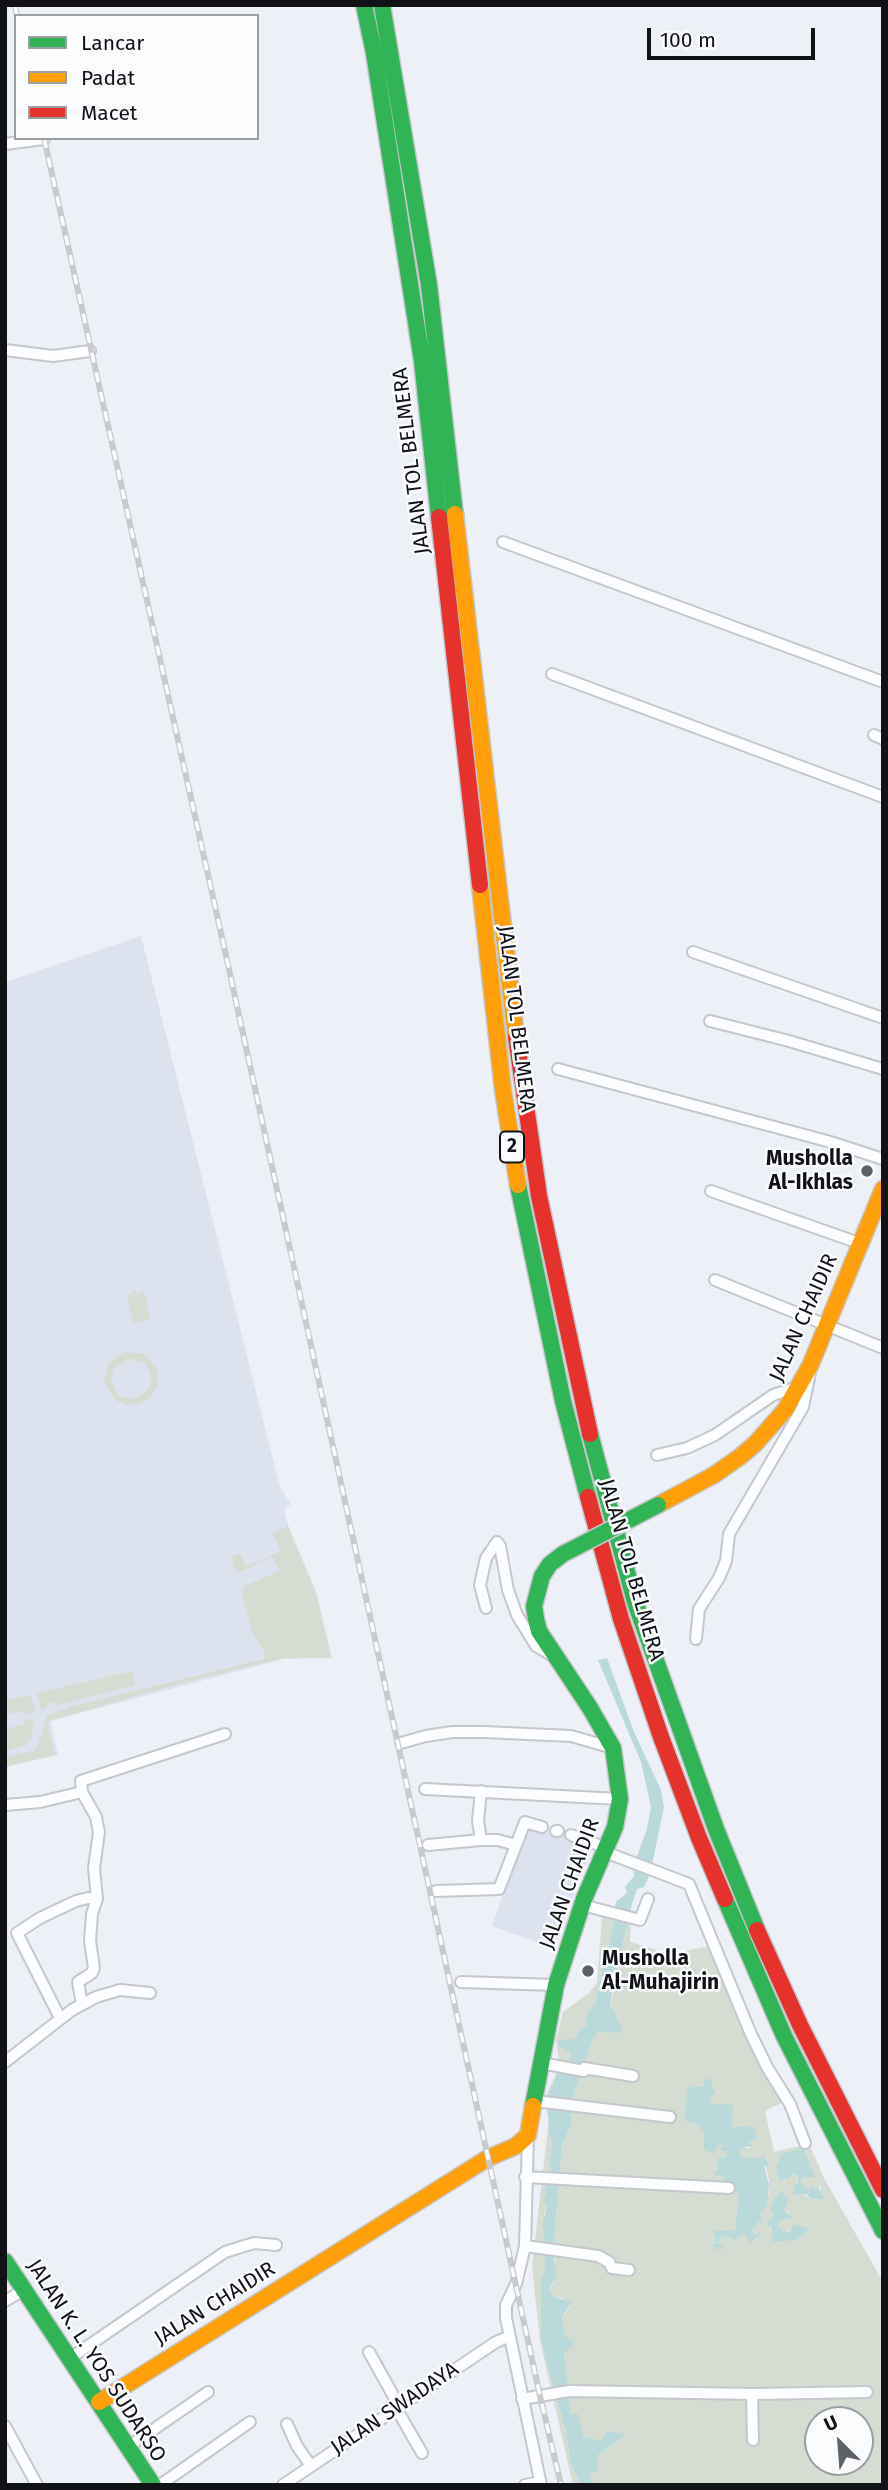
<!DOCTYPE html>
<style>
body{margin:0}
#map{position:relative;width:888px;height:2490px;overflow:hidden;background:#edf0f6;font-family:"Fira Sans",sans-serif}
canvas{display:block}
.frame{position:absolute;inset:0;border:7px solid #101216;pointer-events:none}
.legend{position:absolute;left:14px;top:14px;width:245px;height:126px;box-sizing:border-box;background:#fbfcfe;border:2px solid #9d9ea1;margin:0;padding:9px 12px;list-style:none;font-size:21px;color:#101216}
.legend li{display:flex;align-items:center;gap:14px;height:35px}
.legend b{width:35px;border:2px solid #9d9ea1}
.north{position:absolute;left:804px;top:2406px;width:70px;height:70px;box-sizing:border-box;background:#fbfcfe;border:2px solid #9d9ea1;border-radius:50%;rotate:335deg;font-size:19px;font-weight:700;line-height:28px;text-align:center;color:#101216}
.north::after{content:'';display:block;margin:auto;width:24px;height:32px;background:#5d6064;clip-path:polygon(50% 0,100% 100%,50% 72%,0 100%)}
.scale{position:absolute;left:647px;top:28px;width:168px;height:32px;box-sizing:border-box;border:4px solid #101216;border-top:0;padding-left:9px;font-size:21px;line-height:24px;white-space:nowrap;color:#101216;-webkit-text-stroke:5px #fbfcfe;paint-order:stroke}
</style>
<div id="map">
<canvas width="888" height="2490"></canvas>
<div class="frame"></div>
<ul class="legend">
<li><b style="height:9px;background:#30b455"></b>Lancar</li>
<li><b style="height:9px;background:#ff9f0a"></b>Padat</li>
<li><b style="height:9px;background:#e5322d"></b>Macet</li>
</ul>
<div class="north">U</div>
<div class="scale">100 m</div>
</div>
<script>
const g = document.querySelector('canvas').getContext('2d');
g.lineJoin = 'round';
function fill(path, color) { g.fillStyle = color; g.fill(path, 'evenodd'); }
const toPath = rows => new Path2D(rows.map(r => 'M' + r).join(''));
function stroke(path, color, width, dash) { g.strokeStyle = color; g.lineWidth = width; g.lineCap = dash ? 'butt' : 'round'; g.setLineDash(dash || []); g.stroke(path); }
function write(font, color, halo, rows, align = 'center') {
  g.font = font + ' "Fira Sans",sans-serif'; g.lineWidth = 5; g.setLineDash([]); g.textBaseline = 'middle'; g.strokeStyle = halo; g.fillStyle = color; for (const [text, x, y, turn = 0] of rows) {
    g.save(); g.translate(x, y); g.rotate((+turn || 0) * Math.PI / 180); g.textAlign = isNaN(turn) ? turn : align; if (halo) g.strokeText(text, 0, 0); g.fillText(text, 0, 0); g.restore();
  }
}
fill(toPath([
 [141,936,280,1487,291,1504,284,1509,288,1525,317,1593,332,1658,284,1659,50,1721,58,1755,5,1767,5,982],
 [527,1824,594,1844,553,1948,492,1926]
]), '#dce3ef');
fill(toPath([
 [134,1289,137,1294,144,1291,150,1320,133,1323,127,1295,133,1294],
 [124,1352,144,1354,157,1369,157,1387,150,1398,139,1404,127,1405,115,1400,104,1383,108,1364],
 [129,1359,145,1363,152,1378,149,1389,136,1399,119,1396,115,1391,111,1380,114,1368],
 [288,1526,316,1594,331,1658,284,1658,174,1685,50,1721,47,1724,55,1755,5,1767,5,1757,32,1751,37,1748,47,1716,69,1707,264,1659,265,1653,253,1634,241,1592,244,1586,279,1571,272,1556,240,1572,234,1569,231,1557,240,1553,246,1566,281,1551,273,1533],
 [132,1671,135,1685,57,1705,53,1702,48,1704,44,1710,41,1709,37,1693],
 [31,1695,35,1713,23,1714,22,1711,5,1715,5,1700],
 [30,1719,34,1721,31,1739,25,1745,5,1752,5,1729,25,1724,24,1721],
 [612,1916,615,1918,596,1996,597,2000,586,2016,587,2025,578,2032,577,2039,558,2045,569,2052,571,2056,567,2063,558,2071,547,2098,549,2119,549,2132,553,2144,549,2159,551,2172,546,2189,547,2206,544,2214,545,2275,543,2282,541,2341,565,2428,571,2464,581,2485,573,2485,540,2341,532,2266,549,2119,544,2099,555,2077,559,2060,556,2040,563,2012,589,1993,597,1983,602,1917],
 [628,1922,631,1928,630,1942,669,1954,710,1946,730,2000,785,2101,765,2111,774,2152,809,2144,825,2180,883,2282,883,2485,592,2485,590,2475,598,2471,597,2456,626,2435,600,2441,588,2437,584,2440,582,2439,581,2425,571,2415,567,2388,564,2353,570,2342,565,2335,562,2318,570,2306,562,2298,553,2297,549,2289,553,2284,555,2270,555,2229,562,2144,572,2124,571,2102,592,2040,598,2031,621,2033,610,2008],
 [705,2081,711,2087,710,2101,732,2127,753,2128,750,2148,741,2148,739,2151,742,2159,760,2158,765,2164,769,2179,769,2193,758,2221,752,2229,754,2235,759,2234,757,2238,753,2240,747,2235,726,2235,718,2240,720,2246,712,2245,716,2244,716,2236,726,2232,735,2231,739,2193,733,2192,736,2188,735,2185,729,2185,721,2174,718,2174,717,2162,719,2158,725,2158,727,2155,726,2151,720,2144,717,2146,704,2142,704,2133,695,2123,691,2087,703,2086],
 [810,2164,814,2177,802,2177,801,2183,807,2191,816,2191,819,2186,821,2188,821,2200,811,2199,803,2194,797,2185,798,2175,792,2174,780,2181,778,2178,776,2169],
 [784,2210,789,2213,787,2220,779,2222,777,2226,781,2230,785,2233,792,2228,805,2229,774,2242,769,2220,773,2219,773,2212],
 [818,2420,860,2420,860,2462,818,2462]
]), '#d5dcd2');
fill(toPath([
 [607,1658,634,1732,661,1790,664,1807,650,1874,644,1887,637,1889,632,1904,612,1994,610,2008,613,2009,622,2030,621,2033,598,2032,592,2040,571,2102,572,2124,562,2144,555,2229,554,2259,557,2276,549,2289,554,2297,571,2302,562,2318,565,2335,575,2344,564,2353,571,2414,578,2414,584,2440,588,2437,601,2441,604,2438,607,2431,626,2435,597,2456,598,2471,590,2475,592,2485,581,2485,571,2464,565,2428,541,2341,541,2277,545,2275,543,2222,547,2206,543,2202,546,2193,543,2182,551,2172,549,2159,553,2144,549,2132,547,2098,558,2071,567,2063,571,2056,569,2052,558,2045,559,2040,576,2039,578,2032,587,2025,586,2016,597,2000,596,1996,615,1918,614,1909,616,1902,627,1893,625,1887,634,1876,633,1867,647,1829,651,1807,641,1762,598,1660],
 [705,2078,713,2082,711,2087,716,2093,711,2097,710,2102,713,2104,733,2105,732,2127,746,2126,754,2127,756,2132,757,2138,752,2140,750,2144,753,2146,741,2148,739,2151,742,2158,760,2158,763,2155,769,2165,764,2166,769,2184,767,2205,760,2215,763,2221,758,2221,756,2227,752,2229,754,2235,760,2233,759,2236,749,2243,746,2235,739,2236,735,2240,726,2236,720,2238,718,2243,724,2247,724,2249,715,2249,711,2245,716,2244,716,2236,713,2232,715,2230,735,2231,739,2193,732,2192,736,2188,735,2185,727,2184,721,2174,715,2177,714,2172,718,2170,717,2162,719,2158,725,2158,727,2155,726,2151,720,2150,722,2146,720,2144,718,2146,714,2153,704,2150,704,2133,695,2123,685,2121,685,2117,687,2091,691,2087,703,2086],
 [803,2148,815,2177,802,2177,801,2183,807,2190,814,2186,816,2191,818,2186,825,2200,811,2199,806,2194,795,2195,793,2193,796,2189,793,2186,798,2184,798,2175,792,2174,788,2180,786,2178,780,2181,778,2178,776,2169,782,2154],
 [782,2191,789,2200,784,2210,792,2217,779,2222,777,2226,785,2233,790,2231,793,2224,810,2229,796,2240,773,2242,771,2226,768,2226,769,2219,773,2219,773,2212,770,2211,773,2202]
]), '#bad9db');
const street = toPath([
 [5,144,44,139],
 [5,350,53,356,90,351],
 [503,542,883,682],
 [552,674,883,797],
 [874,735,883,739],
 [693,952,883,1018],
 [710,1021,789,1041,883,1069],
 [558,1069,827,1141,883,1159],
 [711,1191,859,1243],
 [715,1280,883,1348],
 [657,1455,687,1448,715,1435,773,1395,798,1387],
 [486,1608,480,1585,486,1558,497,1542,500,1546,508,1590,517,1615,536,1646,553,1656],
 [696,1639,699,1609,719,1578,726,1561,729,1534,803,1407,810,1373],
 [401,1743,426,1736,452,1732,484,1732,571,1736,613,1748],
 [425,1789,620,1799],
 [5,1805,40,1802,82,1792],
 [556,1831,558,1831],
 [571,1835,607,1848],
 [481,1840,478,1821,481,1791],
 [428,1845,481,1840,498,1840,516,1845],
 [605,1852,689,1884,750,2032,767,2067,790,2104,805,2143],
 [436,1891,499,1889,525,1822,542,1827],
 [582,1905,640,1920,648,1899],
 [461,1982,556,1985],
 [82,2004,78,1982,92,1973,94,1968,90,1941,92,1914,97,1899,94,1868,99,1832,96,1817,82,1792,81,1781,225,1734],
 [60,2018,17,1933,40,1918,76,1901,88,1898,97,1899],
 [5,2062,72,2010,96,1997,120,1990,150,1993],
 [541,2063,584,2071,584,2068,633,2076],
 [535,2101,670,2117],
 [528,2135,525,2246,516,2284,506,2305,506,2318,541,2485],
 [525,2177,729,2188],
 [525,2246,598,2256,609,2262,612,2268,629,2270],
 [5,2301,24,2290],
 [369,2352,399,2406],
 [69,2359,225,2252,254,2243,276,2245],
 [752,2394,753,2440],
 [522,2399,569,2391,755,2394,867,2392],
 [396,2408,422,2453],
 [287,2424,297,2446,311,2466],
 [5,2426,37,2485],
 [128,2447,208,2392],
 [160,2485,250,2422],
 [283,2485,496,2342,508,2337],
 [525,2485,540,2482]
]);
const fast = toPath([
 [364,5,374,53,422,361,439,517],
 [382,5,429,285,455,514],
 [518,1185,563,1401,588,1497],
 [590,1434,635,1602,716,1829,757,1930],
 [725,1899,784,2036,883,2231],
 [533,2106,556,1985,584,1899,615,1827,620,1799,613,1748,590,1708,539,1631,536,1619,534,1606,542,1576,550,1564,563,1554],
 [5,2261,153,2485]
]);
const slow = toPath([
 [455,514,516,1037],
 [480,885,503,1090,518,1185],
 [658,1505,714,1475,741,1456,756,1443,785,1410,810,1366,883,1189],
 [99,2402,488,2158,516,2146,528,2135,533,2106]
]);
const jam = toPath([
 [439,517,480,885],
 [516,1037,539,1196,590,1434],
 [588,1497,621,1619,661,1737,699,1838,725,1899],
 [757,1930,800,2025,883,2190]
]);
stroke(street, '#c4c7cc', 14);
stroke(fast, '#c4c7cc', 19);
stroke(slow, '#c4c7cc', 19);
stroke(jam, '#c4c7cc', 19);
stroke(street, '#fcfdfe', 10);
stroke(fast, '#30b455', 16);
stroke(slow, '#ff9f0a', 16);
stroke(jam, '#e5322d', 16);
const rail = toPath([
 [15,5,17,16],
 [44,138,225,951,540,2396,561,2485]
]);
stroke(rail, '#c8cacc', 6);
stroke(rail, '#fbfcfe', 3.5, [10]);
const fastBridge = toPath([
 [563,1554,658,1505]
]);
stroke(fastBridge, '#c4c7cc', 19, []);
stroke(fastBridge, '#30b455', 16);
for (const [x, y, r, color] of [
 [867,1171,7,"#5d6064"],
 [588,1971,7,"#5d6064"]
]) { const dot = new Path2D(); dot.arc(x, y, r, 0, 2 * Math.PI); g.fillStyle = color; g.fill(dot); stroke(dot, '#fbfcfe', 2.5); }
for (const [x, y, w] of [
 [512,1147,24]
]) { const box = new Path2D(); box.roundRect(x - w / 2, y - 15.5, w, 31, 5); g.fillStyle = '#fbfcfe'; g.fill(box); stroke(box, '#101216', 2); }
write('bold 19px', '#101216', null, [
 ["2",512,1147]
]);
write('21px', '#101216', '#fbfcfe', [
 ["JALAN TOL BELMERA",412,461,-97],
 ["JALAN TOL BELMERA",516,1019,83],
 ["JALAN CHAIDIR",804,1318,-66],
 ["JALAN TOL BELMERA",631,1570,74],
 ["JALAN CHAIDIR",570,1884,-70],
 ["JALAN CHAIDIR",215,2304,-32],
 ["JALAN K. L. YOS SUDARSO",96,2361,57],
 ["JALAN SWADAYA",395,2409,-34]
]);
write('bold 21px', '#101216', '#fbfcfe', [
 ["Musholla",853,1159],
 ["Al-Ikhlas",853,1183],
 ["Musholla",602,1959,"left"],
 ["Al-Muhajirin",602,1983,"left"]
], 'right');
</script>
